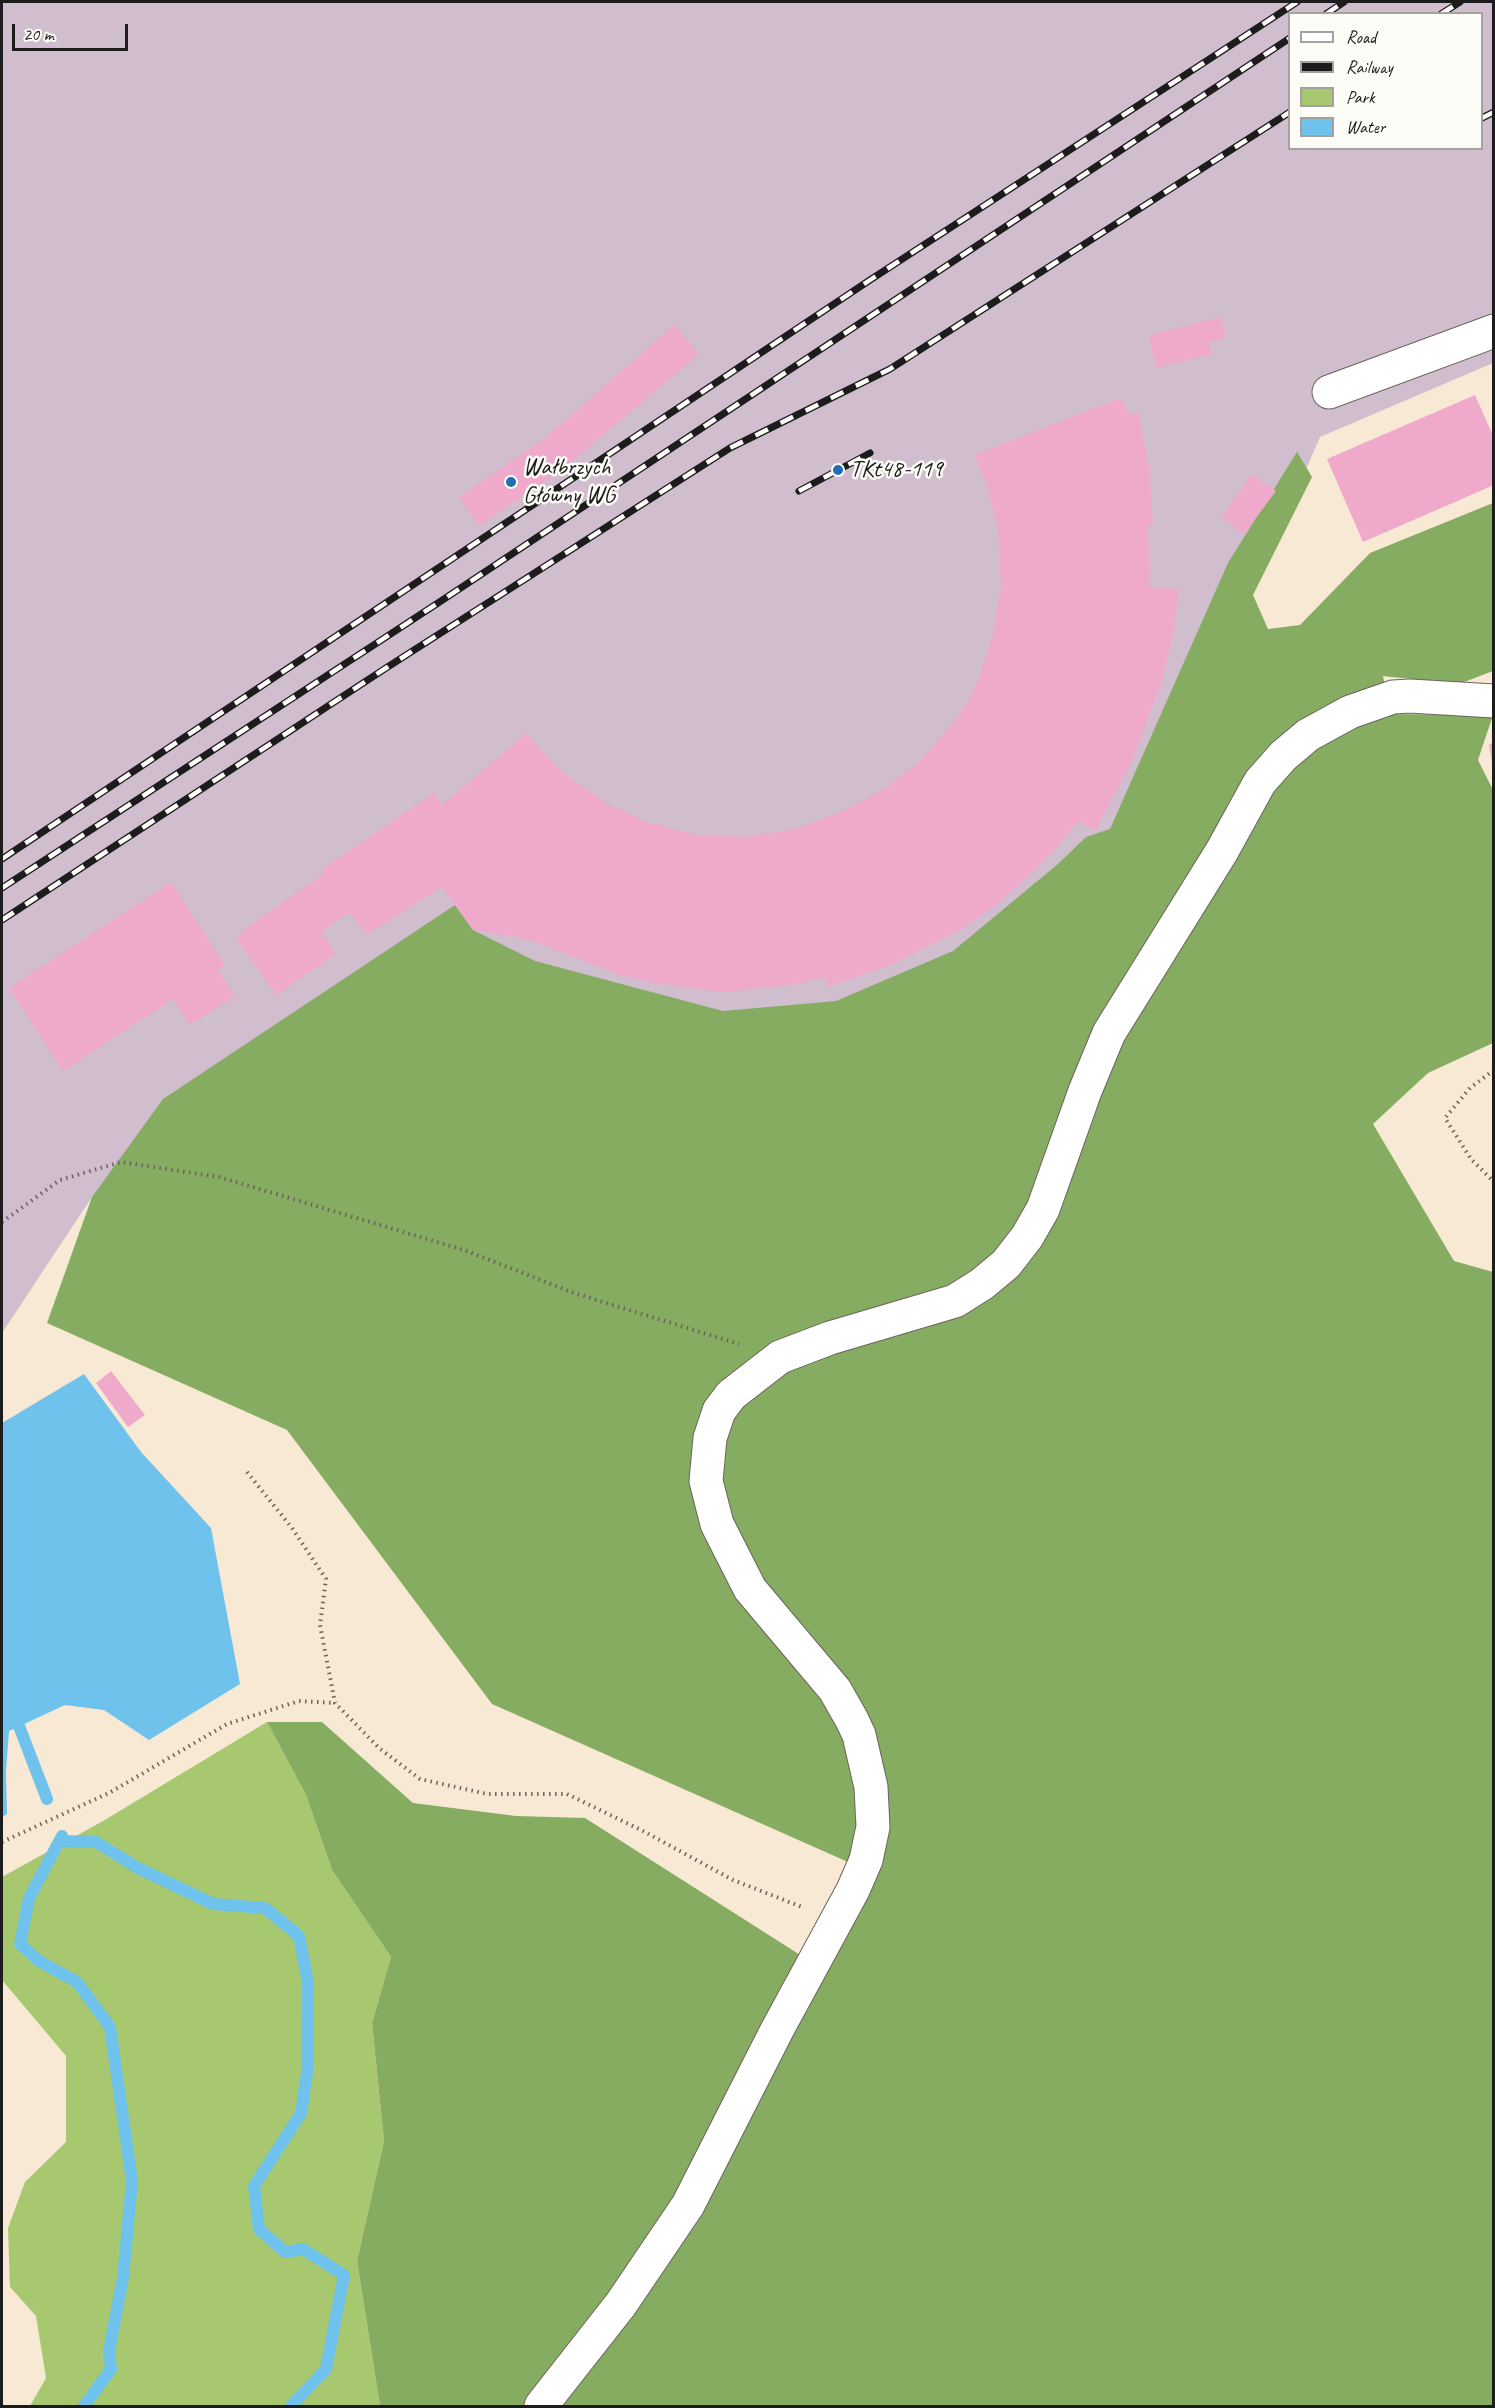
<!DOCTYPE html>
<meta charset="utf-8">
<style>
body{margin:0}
#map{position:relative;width:1495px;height:2408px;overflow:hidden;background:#f7e9d4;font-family:Caveat,sans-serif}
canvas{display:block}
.frame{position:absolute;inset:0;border:3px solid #1c1c1c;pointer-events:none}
.legend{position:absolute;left:1288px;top:12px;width:195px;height:138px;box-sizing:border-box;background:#fdfcf7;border:2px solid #a3a29f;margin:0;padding:8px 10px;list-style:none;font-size:18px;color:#1c1c1c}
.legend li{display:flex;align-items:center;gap:12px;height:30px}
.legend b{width:30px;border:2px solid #a3a29f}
.scale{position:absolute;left:12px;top:24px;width:116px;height:27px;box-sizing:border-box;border:3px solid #1c1c1c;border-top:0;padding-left:8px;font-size:18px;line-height:21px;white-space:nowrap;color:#1c1c1c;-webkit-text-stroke:4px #fdfcf7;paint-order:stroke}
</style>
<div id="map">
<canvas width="1495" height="2408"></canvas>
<div class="frame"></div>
<ul class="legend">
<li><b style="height:8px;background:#fff"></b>Road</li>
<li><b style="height:8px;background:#1c1c1c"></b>Railway</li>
<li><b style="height:16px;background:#a8c870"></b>Park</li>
<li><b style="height:16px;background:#6ec2eb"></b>Water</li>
</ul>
<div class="scale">20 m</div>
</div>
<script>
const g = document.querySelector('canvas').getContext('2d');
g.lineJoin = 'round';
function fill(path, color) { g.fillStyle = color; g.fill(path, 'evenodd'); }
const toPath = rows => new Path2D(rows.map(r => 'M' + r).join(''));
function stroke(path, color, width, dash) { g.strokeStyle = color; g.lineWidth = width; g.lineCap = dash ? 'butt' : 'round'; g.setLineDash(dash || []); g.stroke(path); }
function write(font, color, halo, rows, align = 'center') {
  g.font = font + ' Caveat,sans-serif'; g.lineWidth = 5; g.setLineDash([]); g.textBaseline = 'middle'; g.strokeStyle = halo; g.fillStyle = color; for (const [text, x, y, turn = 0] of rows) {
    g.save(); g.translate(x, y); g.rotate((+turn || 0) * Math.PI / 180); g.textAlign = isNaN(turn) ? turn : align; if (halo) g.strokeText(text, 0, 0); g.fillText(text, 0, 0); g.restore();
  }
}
fill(toPath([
 [2,2,1493,2,1493,363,1320,437,1182,755,1083,899,840,1055,92,1197,2,1333],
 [1290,14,1482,14,1482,148,1290,148]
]), '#d0bdcd');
fill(toPath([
 [267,1722,306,1795,332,1870,391,1957,372,2023,384,2141,357,2261,380,2406,30,2406,46,2378,36,2316,10,2287,8,2228,25,2182,66,2142,66,2056,2,1980,2,1877,103,1821]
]), '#a8c870');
fill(toPath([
 [1297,452,1312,477,1253,595,1268,629,1300,625,1370,553,1493,503,1493,671,1459,684,1383,676,1391,714,1493,715,1478,760,1493,790,1493,1043,1428,1073,1373,1124,1454,1261,1493,1272,1493,2406,380,2406,357,2261,384,2141,372,2023,391,1957,332,1870,306,1795,267,1722,322,1722,413,1803,516,1816,585,1818,808,1960,866,1870,492,1704,287,1430,47,1323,92,1197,163,1099,455,905,473,930,535,961,723,1011,836,1001,953,951,1058,864,1086,837,1110,829,1228,563]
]), '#86ac62');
fill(toPath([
 [84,1374,141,1452,211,1528,240,1684,149,1740,104,1710,65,1705,9,1731,6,1771,7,1814,2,1817,2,1423]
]), '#6ec2eb');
stroke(toPath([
 [19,1726,47,1799],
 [84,2406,111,2369,109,2351,123,2277,132,2181,110,2027,77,1982,39,1961,20,1944,29,1898,62,1836,64,1841,96,1842,138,1868,213,1904,265,1908,299,1936,308,1983,307,2073,301,2113,254,2186,259,2229,285,2252,303,2249,344,2275,326,2369,291,2406]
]), '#6ec2eb', 12);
fill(toPath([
 [1221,317,1226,338,1209,342,1212,354,1156,368,1149,335],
 [674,325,699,354,564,468,479,526,459,497,544,439],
 [1475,395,1494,438,1494,485,1363,542,1327,459],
 [1121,398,1129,415,1138,411,1149,467,1153,526,1148,526,1150,588,1179,589,1174,631,1162,681,1132,761,1095,831,1078,821,1059,845,1029,875,1000,902,964,928,893,964,827,987,825,977,791,985,722,992,653,983,620,975,538,943,516,937,473,930,442,887,366,935,350,912,321,932,336,954,276,995,237,939,246,928,324,874,321,870,434,793,442,805,527,733,549,759,568,777,608,804,649,823,698,835,746,837,795,829,841,812,883,790,919,762,953,723,967,703,978,681,993,635,1001,585,998,530,986,482,974,455],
 [1252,474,1276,491,1244,534,1221,517],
 [1494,743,1494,762,1492,762,1489,744],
 [171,882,225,965,218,970,235,996,190,1025,173,999,63,1071,9,988],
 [111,1371,145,1415,128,1427,96,1383]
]), '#efa9cb');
const minor = toPath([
 [1329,392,1494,331],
 [541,2406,621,2304,688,2205,777,2030,853,1890,866,1860,873,1827,871,1787,859,1735,852,1720,835,1690,750,1589,717,1524,706,1481,710,1438,719,1411,731,1395,780,1357,830,1338,955,1301,982,1284,1006,1264,1027,1237,1043,1209,1085,1091,1109,1033,1222,851,1260,782,1283,756,1308,735,1350,712,1393,697,1410,696,1494,701]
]);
stroke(minor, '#69645c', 35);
stroke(toPath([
 [1494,1070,1470,1088,1445,1118,1471,1159,1494,1182],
 [2,1222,60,1180,121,1162,219,1177,464,1250,574,1293,739,1344],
 [247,1472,292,1528,326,1579,320,1625,335,1703,379,1748,420,1779,487,1794,567,1794,643,1831,733,1880,802,1907],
 [2,1842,109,1793,227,1724,299,1701,335,1703]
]), '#69645c', 4, [1.5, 4.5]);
stroke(minor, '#fff', 33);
const rail = toPath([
 [1326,14,1344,2],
 [1441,14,1460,2],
 [1482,118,1494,112],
 [799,491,870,453],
 [2,859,870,280,1297,2],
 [2,888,438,603,1290,38],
 [2,920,386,668,730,448,890,369,1290,112]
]);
stroke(rail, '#1c1c1c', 7);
stroke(rail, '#fdfcf7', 4.5, [14]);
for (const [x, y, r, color] of [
 [838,470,6,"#1f6fb2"],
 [511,482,6,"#1f6fb2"]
]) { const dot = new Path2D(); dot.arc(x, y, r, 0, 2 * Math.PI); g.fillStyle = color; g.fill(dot); stroke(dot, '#fdfcf7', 2); }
write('24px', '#1c1c1c', '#fdfcf7', [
 ["Wałbrzych",523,468],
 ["Główny WG",523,496],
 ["TKt48-119",850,470]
], 'left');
</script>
